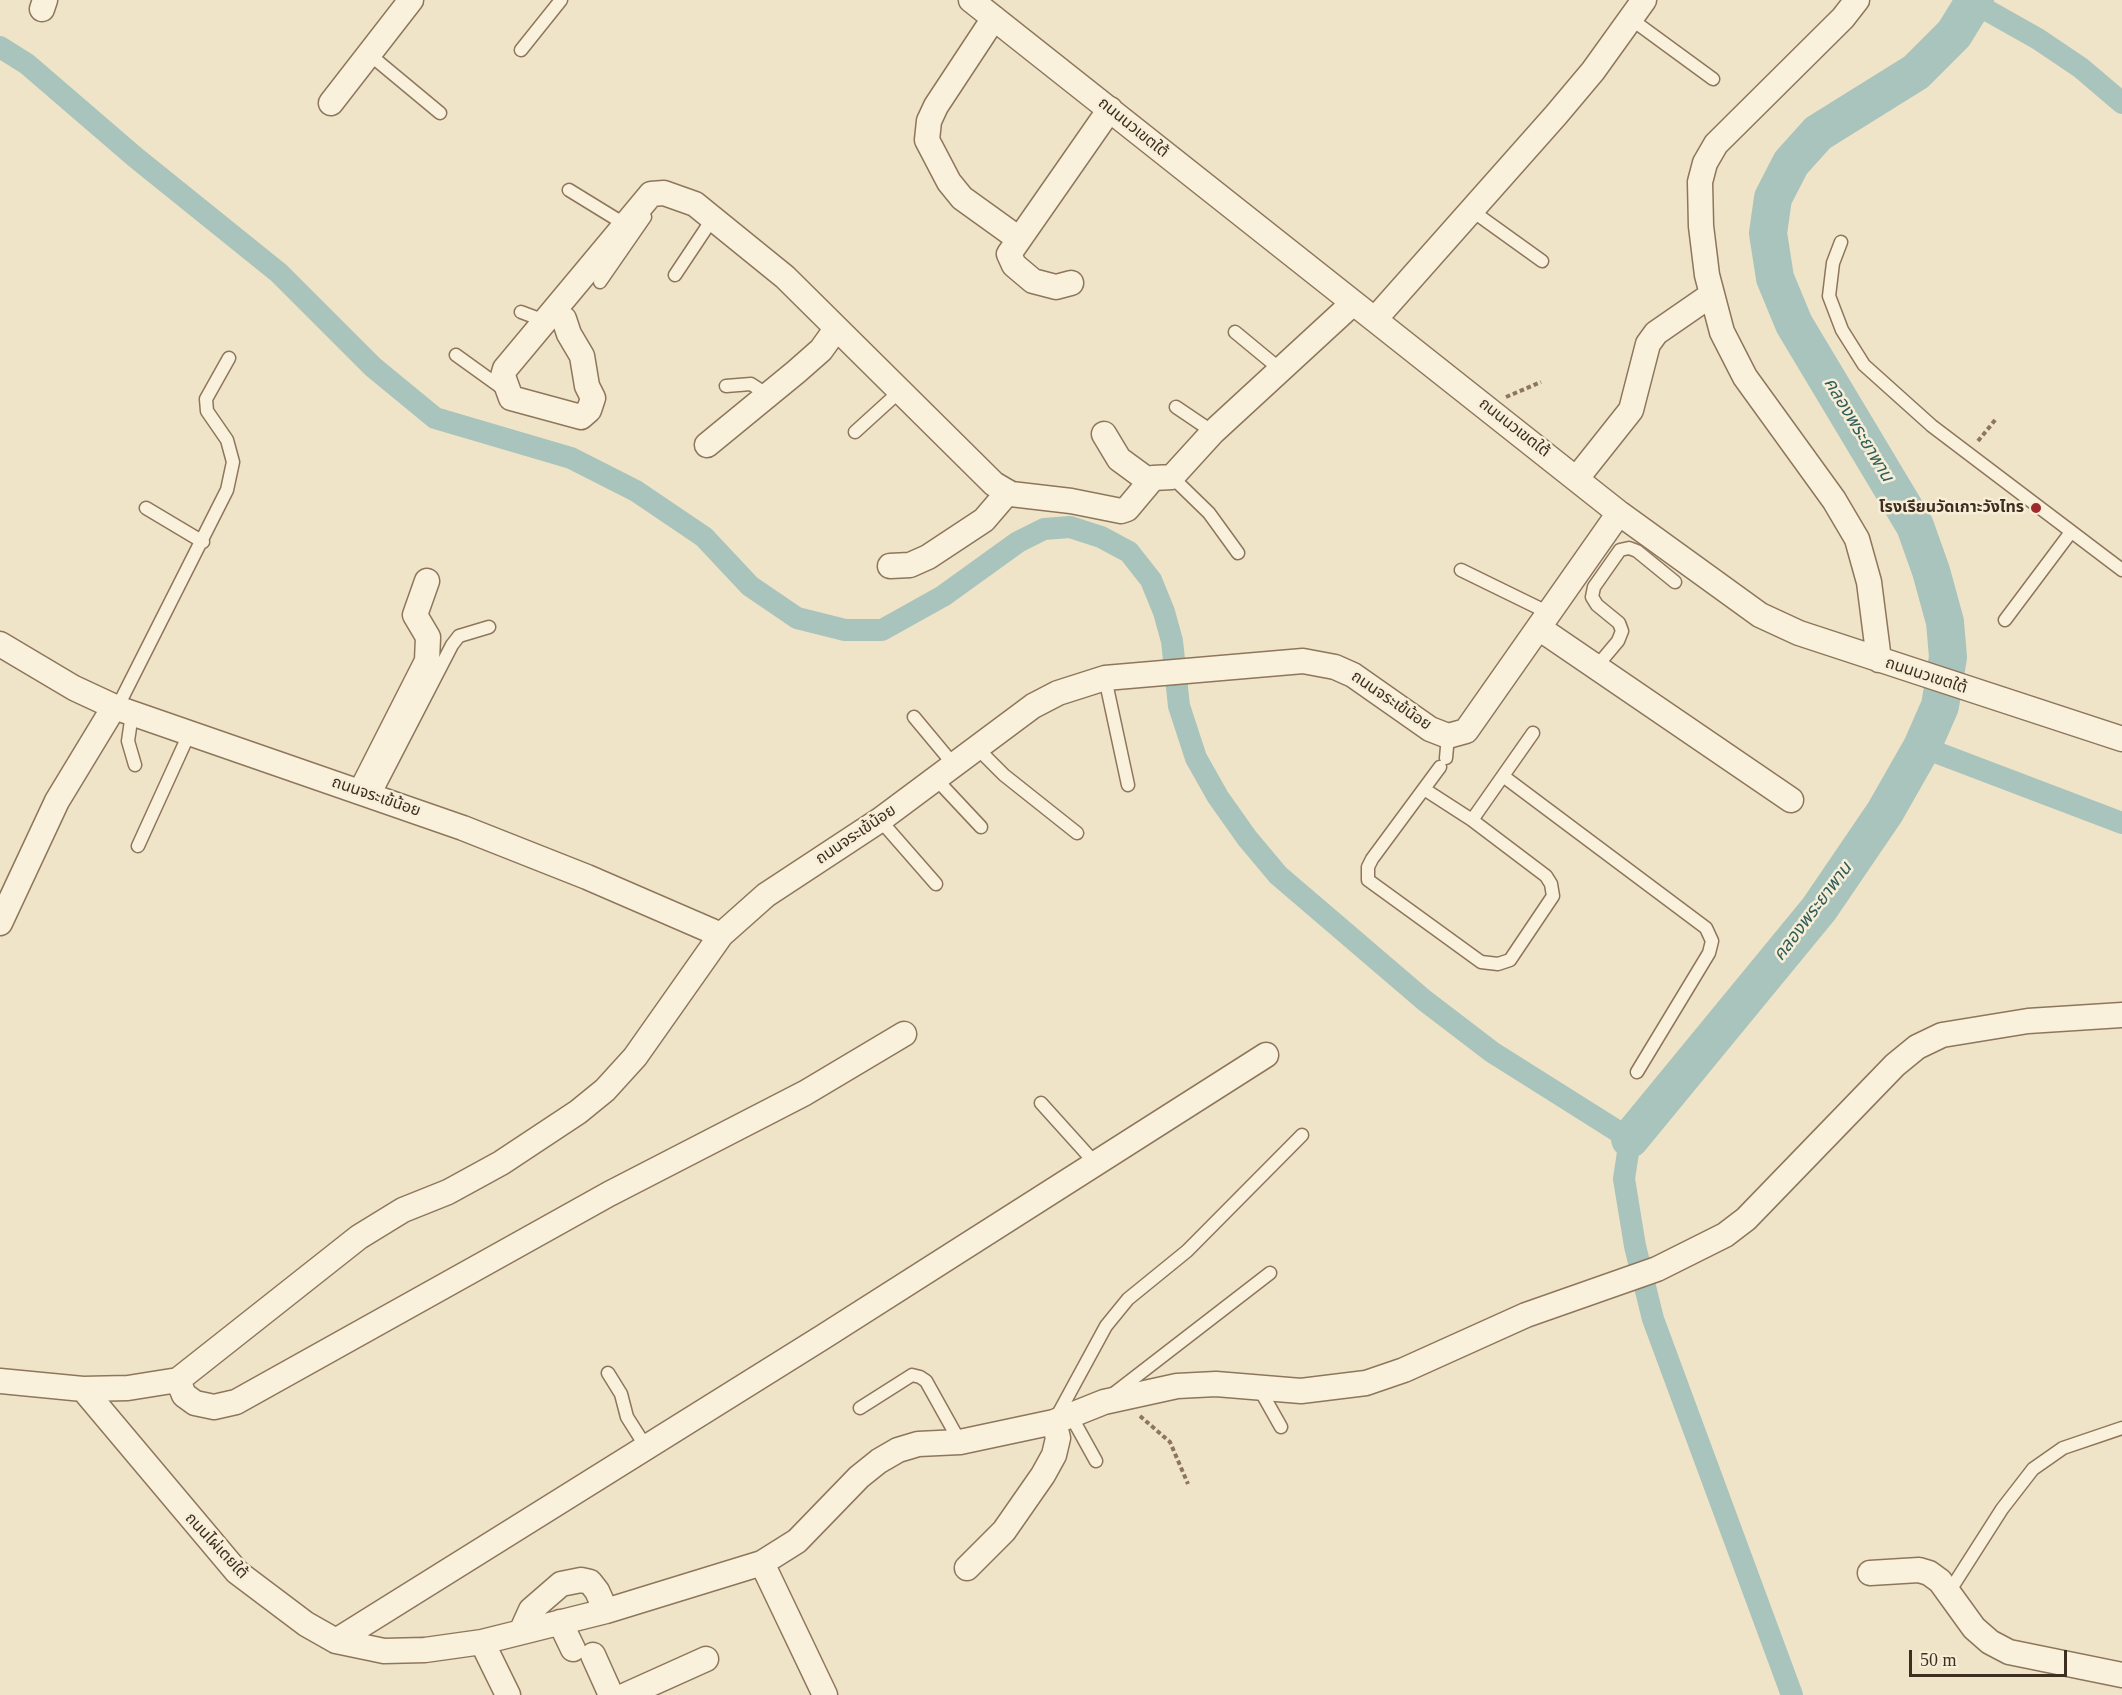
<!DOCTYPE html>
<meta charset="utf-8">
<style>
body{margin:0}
#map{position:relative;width:2122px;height:1695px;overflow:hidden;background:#f0e4c8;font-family:"Times New Roman",serif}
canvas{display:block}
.scale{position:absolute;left:1909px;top:1650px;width:158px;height:27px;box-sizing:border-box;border:3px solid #3d2e20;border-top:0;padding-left:8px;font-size:18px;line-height:21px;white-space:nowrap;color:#3d2e20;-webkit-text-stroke:4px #f7eed8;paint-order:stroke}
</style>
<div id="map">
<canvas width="2122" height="1695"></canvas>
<div class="scale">50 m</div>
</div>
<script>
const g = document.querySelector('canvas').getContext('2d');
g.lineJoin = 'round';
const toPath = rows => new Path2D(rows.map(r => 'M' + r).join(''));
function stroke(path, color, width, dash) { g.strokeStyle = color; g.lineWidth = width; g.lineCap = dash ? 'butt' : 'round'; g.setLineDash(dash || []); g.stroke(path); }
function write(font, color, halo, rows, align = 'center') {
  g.font = font + ' "Times New Roman","Noto Sans Thai",serif'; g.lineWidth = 5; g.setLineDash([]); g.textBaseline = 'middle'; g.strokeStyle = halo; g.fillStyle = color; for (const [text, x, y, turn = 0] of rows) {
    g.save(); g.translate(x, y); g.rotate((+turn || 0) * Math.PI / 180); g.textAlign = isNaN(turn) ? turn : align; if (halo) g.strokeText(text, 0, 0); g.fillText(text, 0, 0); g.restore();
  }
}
stroke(toPath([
 [1974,3,2038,39,2081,68,2122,103],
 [0,47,27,64,135,157,279,273,373,367,435,418,571,458,636,491,704,537,750,586,797,618,845,630,882,630,943,596,1018,542,1044,529,1070,527,1101,537,1129,552,1151,580,1164,612,1172,641,1179,706,1196,758,1218,797,1247,838,1278,875,1424,1000,1492,1052,1630,1139,1624,1179,1635,1246,1653,1319,1792,1695],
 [1922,747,2122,823]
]), '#a9c4bc', 22);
stroke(toPath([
 [1630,1139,1819,909,1885,812,1922,747,1940,706,1948,657,1945,622,1931,571,1915,526,1794,324,1775,278,1768,233,1773,198,1791,163,1818,133,1916,72,1954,34,1975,0]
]), '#a9c4bc', 38);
const service = toPath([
 [1631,19,1713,79],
 [521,50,561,0],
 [369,54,440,113],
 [569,190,626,225],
 [1471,210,1542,261],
 [1841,242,1833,263,1829,296,1842,330,1864,365,1932,426,2122,570],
 [675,275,713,218],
 [600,282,645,217],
 [521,312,545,321],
 [1235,332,1281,370],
 [456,355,506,391],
 [726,386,751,384,768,395],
 [1176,407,1213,432],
 [855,432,899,392],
 [1172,477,1209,513,1238,553],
 [146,508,203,542],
 [1461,570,1549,613],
 [2005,620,2071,532],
 [1597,666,1618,641,1622,631,1619,623,1597,605,1592,597,1594,587,1620,550,1629,548,1637,551,1675,582],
 [1105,678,1128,785],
 [117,708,227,490,233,462,227,440,207,411,206,399,229,358],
 [132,714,128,741,135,765],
 [914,717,954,765],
 [977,748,1004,775,1077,833],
 [1446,758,1448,736],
 [1503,776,1706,928,1712,941,1709,953,1637,1072],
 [936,779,981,827],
 [1424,789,1472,820,1546,876,1551,884,1553,896,1510,960,1498,964,1481,962,1368,880,1368,867,1372,859,1440,767],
 [374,796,452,645,459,636,489,627],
 [880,820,936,884],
 [1472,820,1533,733],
 [138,846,189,734],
 [1041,1103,1096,1164],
 [608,1373,621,1394,627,1417,646,1447],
 [1259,1388,1281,1427],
 [1112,1395,1270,1273],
 [860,1408,912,1375,920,1377,926,1381,960,1442],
 [1071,1416,1096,1461],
 [1056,1418,1106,1326,1128,1299,1187,1251,1302,1135],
 [1949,1592,2002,1509,2033,1469,2063,1448,2122,1428]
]);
const minor = toPath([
 [971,0,1619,513,1760,615,1799,633,2122,739],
 [1857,0,1843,18,1716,144,1705,163,1700,182,1701,226,1707,275,1722,332,1745,377,1834,500,1857,539,1869,582,1879,660],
 [42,9,45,0],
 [994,18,936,106,929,121,927,140,949,182,962,198,1019,239],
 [331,103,411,0],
 [1071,283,1056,287,1033,281,1014,265,1009,254,1110,109],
 [552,313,564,319,569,334,582,356,587,386,593,398,589,410,581,417,511,398,503,376,505,369,606,248,651,194,664,193,695,204,785,277,994,484,1011,494,1071,501,1121,511,1127,509,1153,478,1172,477,1213,432,1352,304],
 [1376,318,1556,115,1593,71,1644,0],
 [1104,434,1119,459,1149,481],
 [707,445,796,372,821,350,836,329],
 [1577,478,1631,410,1648,344,1656,333,1711,295],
 [890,566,910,565,928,557,984,520,1008,492],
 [1539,628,1791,800],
 [0,644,74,688,117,708,463,828,587,877,721,935],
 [361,791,427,661,428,637,415,615,427,581],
 [0,923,57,801,114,707],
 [178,1380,184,1395,195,1403,214,1407,236,1402,609,1194,805,1093,904,1034],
 [0,1381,83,1389,237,1572,306,1624,336,1641,384,1651,425,1650,482,1642,508,1695],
 [83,1389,128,1388,178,1380,359,1237,403,1210,448,1192,501,1163,578,1112,605,1090,635,1057,721,935,766,895,880,820,1033,706,1058,693,1105,678,1303,661,1335,667,1353,675,1430,729,1448,736,1466,731,1619,513],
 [762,1563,825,1695],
 [967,1568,1004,1531,1043,1475,1054,1455,1058,1438,1054,1422],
 [1870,1573,1919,1570,1929,1573,1940,1581,1974,1628,1990,1642,2009,1652,2122,1675],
 [560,1622,573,1649],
 [521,1632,531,1610,561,1584,581,1580,590,1582,597,1591,606,1611],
 [336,1641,823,1337,1266,1055],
 [482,1642,606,1611,762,1563,797,1541,859,1477,879,1461,898,1450,918,1444,960,1442,1054,1422,1104,1402,1177,1386,1216,1384,1301,1391,1366,1383,1404,1370,1526,1315,1657,1269,1725,1235,1746,1219,1895,1065,1917,1047,1942,1035,2028,1021,2122,1015],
 [593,1655,611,1695],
 [626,1695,706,1659]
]);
stroke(service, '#8d765c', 15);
stroke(minor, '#8d765c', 27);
stroke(toPath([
 [1506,397,1541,382],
 [1978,441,1996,419],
 [1140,1416,1170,1442,1188,1484]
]), '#8d765c', 4, [4.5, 3]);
stroke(service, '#faf1dc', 12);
stroke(minor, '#faf1dc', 24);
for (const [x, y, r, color] of [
 [2036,508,6,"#9e2a2b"]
]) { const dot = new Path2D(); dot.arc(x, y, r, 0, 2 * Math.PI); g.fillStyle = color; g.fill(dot); stroke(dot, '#f7eed8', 2); }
write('16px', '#3d2e20', '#f7eed8', [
 ["ถนนนวเขตใต้",1133,128,39],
 ["ถนนนวเขตใต้",1514,428,38],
 ["ถนนนวเขตใต้",1926,676,18],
 ["ถนนจระเข้น้อย",1391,701,34],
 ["ถนนจระเข้น้อย",376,797,19],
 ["ถนนจระเข้น้อย",856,835,-34],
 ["ถนนไผ่เตยใต้",216,1546,47]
]);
write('bold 16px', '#3d2e20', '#f7eed8', [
 ["โรงเรียนวัดเกาะวังไทร",2024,508]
], 'right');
write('italic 18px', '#2f5d5a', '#f7eed8', [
 ["คลองพระยาพาน",1858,430,59],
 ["คลองพระยาพาน",1813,912,-53]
]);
</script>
